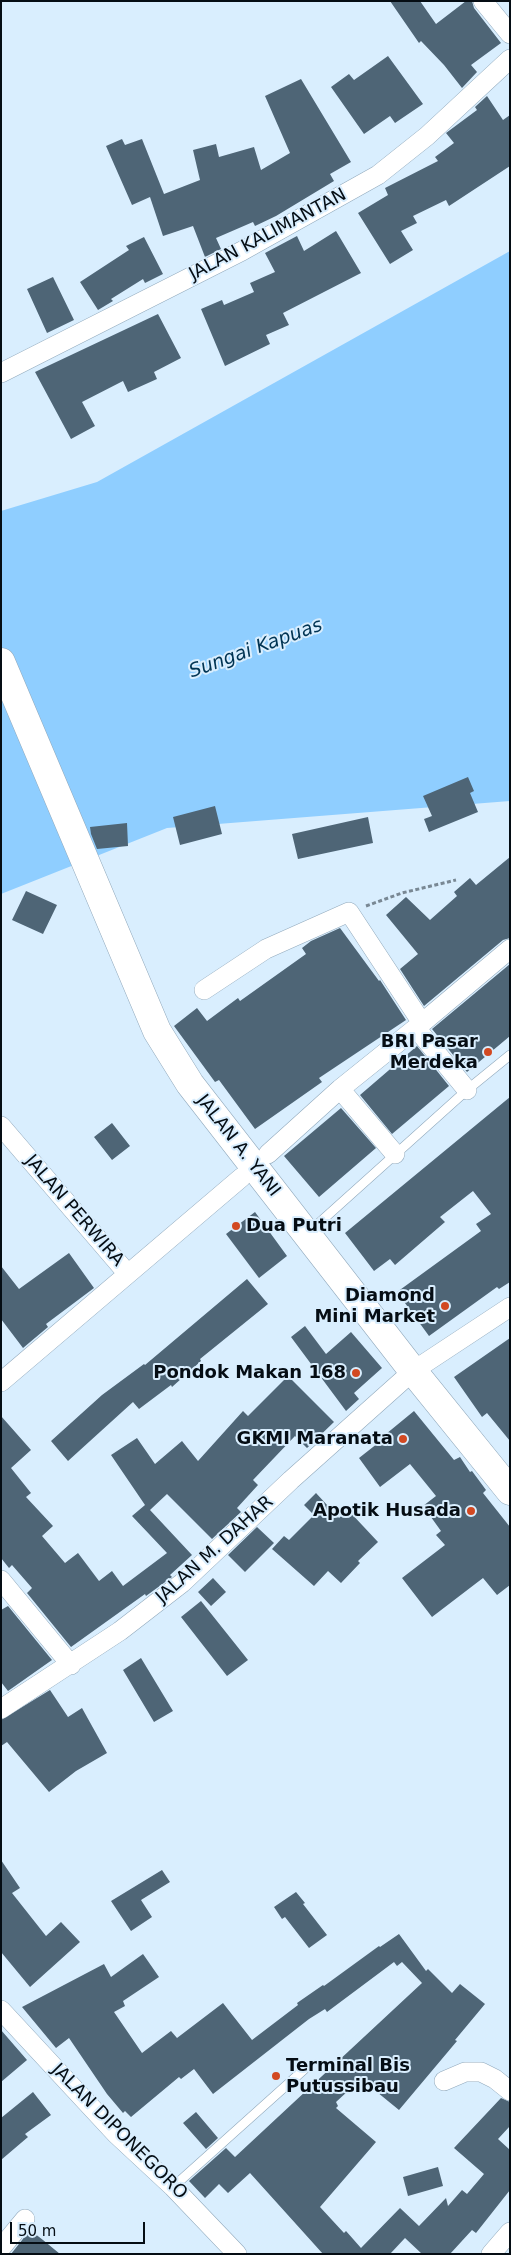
<!DOCTYPE html>
<style>
body{margin:0}
#map{position:relative;width:511px;height:2255px;overflow:hidden;background:#d9eefe;font-family:"DejaVu Sans",sans-serif}
canvas{display:block}
.frame{position:absolute;inset:0;border:2px solid #050d14;pointer-events:none}
.scale{position:absolute;left:10px;top:2222px;width:135px;height:22px;box-sizing:border-box;border:2px solid #050d14;border-top:0;padding-left:6px;font-size:15px;line-height:18px;white-space:nowrap;color:#050d14;-webkit-text-stroke:4px #d9eefe;paint-order:stroke}
</style>
<div id="map">
<canvas width="511" height="2255"></canvas>
<div class="frame"></div>
<div class="scale">50 m</div>
</div>
<script>
const g = document.querySelector('canvas').getContext('2d');
g.lineJoin = 'round';
function fill(path, color) { g.fillStyle = color; g.fill(path, 'evenodd'); }
const toPath = rows => new Path2D(rows.map(r => 'M' + r).join(''));
function stroke(path, color, width, dash) { g.strokeStyle = color; g.lineWidth = width; g.lineCap = dash ? 'butt' : 'round'; g.setLineDash(dash || []); g.stroke(path); }
function write(font, color, halo, rows, align = 'center') {
  g.font = font + ' "DejaVu Sans",sans-serif'; g.lineWidth = 4; g.setLineDash([]); g.textBaseline = 'middle'; g.strokeStyle = halo; g.fillStyle = color; for (const [text, x, y, turn = 0] of rows) {
    g.save(); g.translate(x, y); g.rotate((+turn || 0) * Math.PI / 180); g.textAlign = isNaN(turn) ? turn : align; if (halo) g.strokeText(text, 0, 0); g.fillText(text, 0, 0); g.restore();
  }
}
fill(toPath([
 [510,251,510,801,167,828,1,894,1,511,97,482]
]), '#8fceff');
fill(toPath([
 [390,1,420,1,436,24,466,1,472,1,474,8,501,43,471,65,477,72,462,88,444,65,421,41,419,43],
 [388,56,423,104,395,123,390,116,364,134,331,87,349,74,354,80],
 [301,79,351,162,330,174,334,181,276,216,255,226,253,222,216,238,221,249,205,257,193,226,163,236,150,197,132,205,106,146,122,139,125,145,142,139,164,194,200,180,193,150,216,144,219,157,254,147,261,170,290,153,265,96],
 [487,96,503,120,510,115,510,166,449,206,446,200,413,216,417,223,401,231,413,250,390,264,358,213,388,195,385,188,438,161,435,157,454,143,446,133,477,110,475,107],
 [336,231,361,273,283,313,289,325,266,335,270,344,225,366,201,309,222,300,224,305,254,292,250,283,275,272,265,253,297,236,304,251],
 [144,237,163,274,145,283,143,279,111,299,113,301,98,310,80,282,129,250,126,246],
 [53,277,74,320,47,333,27,289],
 [158,314,181,358,154,372,157,379,128,392,123,381,82,402,95,426,71,439,35,372],
 [468,777,474,791,470,793,478,812,429,832,424,819,432,816,423,796],
 [215,806,222,834,180,845,173,817],
 [368,817,373,843,298,859,292,834],
 [127,823,128,846,97,849,91,834,90,827],
 [510,857,510,938,503,940,424,1006,400,969,418,954,386,915,406,897,430,920,457,896,454,892,470,878,476,885],
 [26,891,57,905,43,934,12,920],
 [340,928,379,981,380,980,406,1020,319,1078,322,1082,255,1129,219,1080,215,1082,174,1026,197,1008,207,1021,238,998,240,1001,306,954,302,948,311,941],
 [510,964,510,1036,467,1072,432,1029],
 [417,1046,449,1086,392,1134,360,1095],
 [510,1097,510,1282,499,1289,497,1287,429,1336,397,1292,481,1231,476,1224,491,1214,473,1191,440,1217,445,1222,395,1265,390,1259,374,1271,345,1233],
 [341,1108,376,1148,319,1197,284,1156],
 [112,1123,130,1146,112,1160,94,1137],
 [255,1212,287,1256,259,1278,226,1234],
 [69,1253,94,1288,46,1324,48,1327,23,1348,1,1319,1,1266,19,1289],
 [247,1279,268,1304,200,1359,201,1361,172,1387,171,1385,139,1409,133,1402,68,1461,51,1441,102,1395,144,1364,145,1365],
 [305,1326,326,1354,351,1332,382,1368,354,1393,359,1399,346,1411,291,1337],
 [510,1338,510,1441,487,1413,482,1417,454,1377],
 [288,1376,334,1422,307,1448,295,1436,253,1480,258,1485,237,1508,241,1512,212,1539,167,1494,150,1510,192,1555,170,1575,172,1577,146,1596,145,1594,71,1647,27,1593,32,1588,12,1565,9,1568,1,1558,1,1416,31,1450,11,1468,31,1493,26,1497,53,1526,42,1536,65,1563,78,1553,99,1581,112,1571,123,1586,167,1553,132,1516,145,1505,111,1455,137,1438,155,1464,182,1441,198,1461,243,1411,248,1416],
 [414,1411,454,1460,460,1457,470,1472,472,1471,486,1490,483,1493,510,1527,510,1585,497,1595,483,1578,432,1617,402,1578,445,1545,436,1535,441,1531,423,1506,436,1496,410,1464,380,1487,359,1458,387,1436,386,1434],
 [316,1493,339,1518,348,1510,378,1542,358,1561,360,1563,341,1583,328,1571,314,1586,272,1549,284,1536,289,1540,314,1515,304,1505],
 [257,1527,274,1543,245,1572,228,1555],
 [213,1578,226,1592,211,1606,198,1592],
 [201,1601,248,1660,227,1676,181,1617],
 [8,1606,52,1660,8,1691,1,1682,1,1610],
 [141,1658,173,1711,154,1722,123,1670],
 [50,1690,68,1717,82,1708,107,1753,76,1771,49,1792,7,1742,1,1746,1,1720],
 [1,1860,20,1888,12,1893,46,1936,61,1922,80,1942,30,1987,1,1952],
 [162,1870,170,1882,141,1900,152,1917,131,1931,111,1901],
 [296,1892,305,1903,303,1904,327,1935,309,1948,285,1917,282,1919,274,1907],
 [399,1934,426,1971,428,1969,452,1993,460,1984,485,2004,455,2040,457,2041,399,2110,361,2079,336,2102,338,2106,336,2108,376,2142,320,2207,344,2233,346,2231,361,2248,400,2208,419,2226,446,2198,448,2206,462,2190,467,2194,484,2174,454,2148,501,2098,510,2102,510,2126,498,2139,510,2150,510,2190,476,2233,472,2230,450,2254,422,2254,405,2238,390,2254,323,2254,250,2173,228,2193,219,2184,205,2198,189,2181,226,2148,235,2157,422,1983,402,1962,397,1966,394,1962,327,2012,325,2009,309,2019,213,2094,194,2069,181,2079,179,2077,131,2117,125,2111,123,2113,107,2094,69,2038,56,2048,22,2007,104,1964,111,1977,143,1954,159,1977,123,2001,125,2006,114,2012,142,2053,171,2031,177,2038,223,2003,252,2040,298,2005,297,2003,323,1985,324,1986,379,1946,380,1947],
 [1,2030,27,2060,1,2082],
 [33,2092,51,2115,25,2134,28,2137,1,2160,1,2118],
 [196,2112,218,2138,206,2149,183,2123],
 [438,2167,443,2186,408,2196,403,2177],
 [30,2230,43,2240,60,2254,11,2254]
]), '#4e6576');
const service = toPath([
 [309,1232,467,1090,510,1055],
 [173,2187,308,2066]
]);
const minor = toPath([
 [483,1,510,34],
 [1,373,242,251,378,175,427,136,510,59],
 [204,990,266,949,349,912,422,1023],
 [416,1028,467,1090],
 [340,1089,395,1154],
 [1,1126,127,1273],
 [268,1154,340,1089,416,1028,510,949],
 [1,1382,242,1177],
 [1,1580,71,1665],
 [1,1709,120,1631,182,1583,291,1480,413,1371,510,1307],
 [1,2010,116,2134,173,2187,237,2254],
 [444,2081,465,2072,481,2072,495,2079,510,2091],
 [1,2248,25,2219],
 [491,2254,510,2232]
]);
const trunk = toPath([
 [1,662,157,1031,190,1084,413,1371,510,1491]
]);
stroke(service, '#91a9bc', 10);
stroke(minor, '#91a9bc', 20);
stroke(trunk, '#91a9bc', 29);
stroke(toPath([
 [366,906,402,893,456,880]
]), '#798894', 3, [4, 2.5]);
stroke(service, '#fff', 9);
stroke(minor, '#fff', 19);
stroke(trunk, '#fff', 28);
for (const [x, y, r, color] of [
 [488,1052,5,"#d24922"],
 [236,1226,5,"#d24922"],
 [445,1306,5,"#d24922"],
 [356,1373,5,"#d24922"],
 [403,1439,5,"#d24922"],
 [471,1511,5,"#d24922"],
 [276,2076,5,"#d24922"]
]) { const dot = new Path2D(); dot.arc(x, y, r, 0, 2 * Math.PI); g.fillStyle = color; g.fill(dot); stroke(dot, '#d9eefe', 2); }
write('18px', '#050d14', '#d9eefe', [
 ["JALAN KALIMANTAN",268,235,-28],
 ["JALAN A. YANI",238,1146,52],
 ["JALAN PERWIRA",74,1211,49],
 ["JALAN M. DAHAR",215,1550,-42],
 ["JALAN DIPONEGORO",119,2132,45]
]);
write('bold 18px', '#050d14', '#d9eefe', [
 ["BRI Pasar",478,1042],
 ["Merdeka",478,1063],
 ["Dua Putri",246,1226,"left"],
 ["Diamond",435,1296],
 ["Mini Market",435,1317],
 ["Pondok Makan 168",346,1373],
 ["GKMI Maranata",393,1439],
 ["Apotik Husada",461,1511],
 ["Terminal Bis",286,2066,"left"],
 ["Putussibau",286,2087,"left"]
], 'right');
write('italic 19px', '#003453', '#d9eefe', [
 ["Sungai Kapuas",256,649,-20]
]);
</script>
